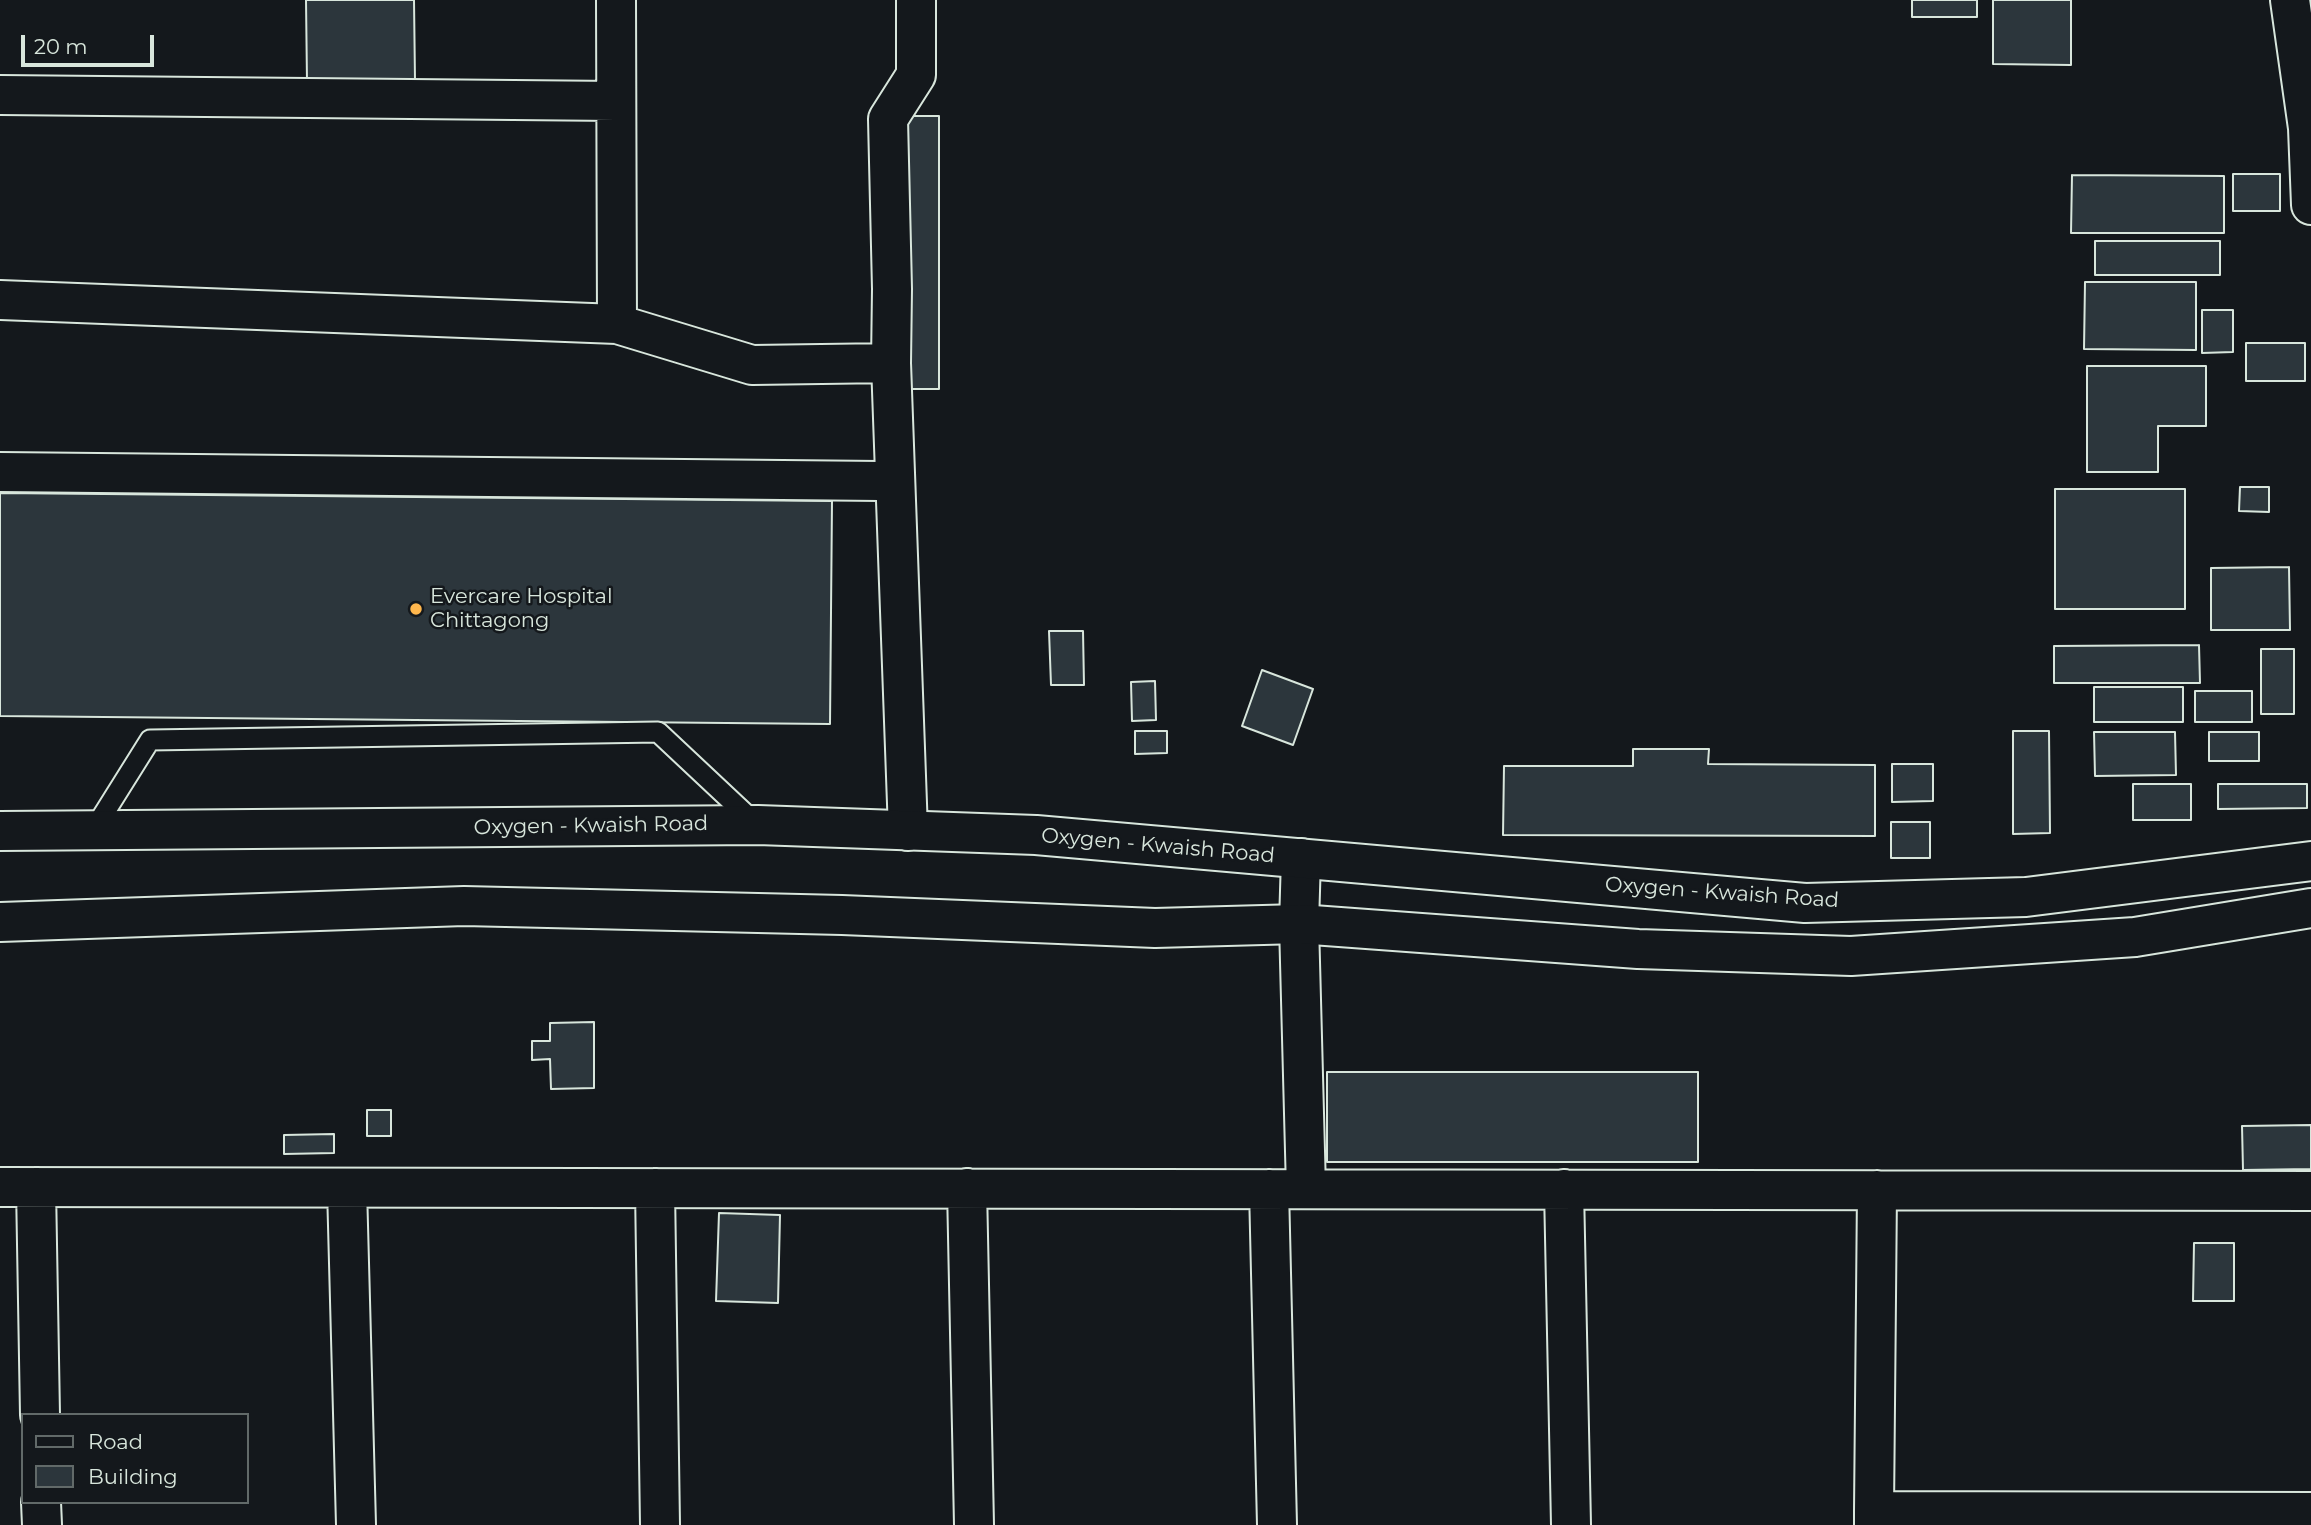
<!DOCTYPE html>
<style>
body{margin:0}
#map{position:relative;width:2311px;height:1525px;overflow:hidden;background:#14181c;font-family:Montserrat,sans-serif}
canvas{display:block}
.legend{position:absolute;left:21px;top:1413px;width:228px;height:91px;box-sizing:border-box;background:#14181c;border:2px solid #626a69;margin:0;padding:9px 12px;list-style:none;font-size:21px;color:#d8e6dc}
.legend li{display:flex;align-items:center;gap:14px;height:35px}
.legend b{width:35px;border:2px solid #626a69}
.scale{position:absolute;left:21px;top:35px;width:133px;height:32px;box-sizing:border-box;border:4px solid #d8e6dc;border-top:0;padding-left:9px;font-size:21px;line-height:24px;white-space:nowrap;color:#d8e6dc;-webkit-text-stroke:5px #14181c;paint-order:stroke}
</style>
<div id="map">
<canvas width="2311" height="1525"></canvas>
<ul class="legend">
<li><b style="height:9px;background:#14181c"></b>Road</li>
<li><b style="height:19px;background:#2c363c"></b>Building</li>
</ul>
<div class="scale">20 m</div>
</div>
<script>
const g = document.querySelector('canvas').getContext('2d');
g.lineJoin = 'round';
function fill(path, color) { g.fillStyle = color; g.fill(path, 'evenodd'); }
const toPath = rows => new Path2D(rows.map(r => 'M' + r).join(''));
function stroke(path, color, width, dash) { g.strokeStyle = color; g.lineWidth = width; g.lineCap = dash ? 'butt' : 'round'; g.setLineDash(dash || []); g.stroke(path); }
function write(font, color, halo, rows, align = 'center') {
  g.font = font + ' Montserrat,sans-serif'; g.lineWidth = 5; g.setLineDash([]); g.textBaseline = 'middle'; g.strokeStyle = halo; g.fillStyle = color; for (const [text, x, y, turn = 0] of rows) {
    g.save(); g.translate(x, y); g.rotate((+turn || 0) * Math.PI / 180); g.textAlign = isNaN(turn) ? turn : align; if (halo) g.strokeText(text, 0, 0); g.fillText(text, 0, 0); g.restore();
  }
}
const building = toPath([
 [306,0,414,0,415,80,307,82,306,0],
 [1912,0,1977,0,1977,17,1912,17,1912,0],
 [1993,0,2071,0,2071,65,1993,64,1993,0],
 [905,116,939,116,939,389,905,389,905,116],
 [2233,174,2280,174,2280,211,2233,211,2233,174],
 [2072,175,2224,176,2224,233,2071,233,2072,175],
 [2095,241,2220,241,2220,275,2095,275,2095,241],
 [2085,282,2196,282,2196,350,2084,349,2085,282],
 [2202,310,2233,310,2233,352,2202,353,2202,310],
 [2246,343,2305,343,2305,381,2246,381,2246,343],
 [2087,366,2206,366,2206,426,2158,426,2158,472,2087,472,2087,366],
 [2240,487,2269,487,2269,512,2239,511,2240,487],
 [2055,489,2185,489,2185,609,2055,609,2055,489],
 [0,493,832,501,830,724,0,716,0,493],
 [2289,567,2290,630,2211,630,2211,568,2289,567],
 [1049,631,1083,631,1084,685,1051,685,1049,631],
 [2199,645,2200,683,2054,683,2054,646,2199,645],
 [2261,649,2294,649,2294,714,2261,714,2261,649],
 [1262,670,1313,689,1293,745,1242,726,1262,670],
 [1155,681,1156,720,1132,721,1131,682,1155,681],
 [2094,687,2183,687,2183,722,2094,722,2094,687],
 [2195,691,2252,691,2252,722,2195,722,2195,691],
 [1135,731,1167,731,1167,753,1135,754,1135,731],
 [2013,731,2049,731,2050,833,2013,834,2013,731],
 [2094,732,2175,732,2176,775,2095,776,2094,732],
 [2209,732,2259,732,2259,761,2209,761,2209,732],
 [1633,749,1709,749,1708,764,1875,765,1875,836,1503,835,1504,766,1633,766,1633,749],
 [1892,764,1933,764,1933,801,1892,802,1892,764],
 [2133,784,2191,784,2191,820,2133,820,2133,784],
 [2218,784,2307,784,2307,808,2218,809,2218,784],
 [1891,822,1930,822,1930,858,1891,858,1891,822],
 [594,1022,594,1088,551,1089,550,1059,532,1060,532,1041,550,1041,550,1023,594,1022],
 [1327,1072,1698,1072,1698,1162,1327,1162,1327,1072],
 [367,1110,391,1110,391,1136,367,1136,367,1110],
 [2311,1125,2311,1169,2243,1170,2242,1126,2311,1125],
 [334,1134,334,1153,284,1154,284,1135,334,1134],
 [719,1213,780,1215,778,1303,716,1301,719,1213],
 [2194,1243,2234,1243,2234,1301,2193,1301,2194,1243]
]);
fill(building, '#2c363c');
stroke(building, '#d8e6dc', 2);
const service = toPath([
 [93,831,150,740,658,732,755,823]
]);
const minor = toPath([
 [2290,0,2308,128,2311,205],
 [0,95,616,101],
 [0,300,617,324,616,0],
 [617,324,752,365,891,363,892,289,888,119,916,75,916,0],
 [891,363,908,831],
 [0,472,880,481],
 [1301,858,1299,924,1306,1189],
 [0,1187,2311,1191],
 [36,1187,40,1415],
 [347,1188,356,1525],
 [655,1188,660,1525],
 [967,1188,974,1525],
 [1269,1189,1277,1525],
 [1564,1189,1571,1525],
 [41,1502,42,1525],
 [1874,1511,1877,1190],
 [1874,1525,1874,1511,2311,1512]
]);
const secondary = toPath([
 [0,831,758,825,1036,835,1805,903,2026,897,2311,861],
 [0,922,464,906,842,915,1155,928,1299,924,1638,949,1851,956,2135,937,2311,908]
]);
stroke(service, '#d8e6dc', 23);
stroke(minor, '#d8e6dc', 42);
stroke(secondary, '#d8e6dc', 42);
stroke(service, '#14181c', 19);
stroke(minor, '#14181c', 38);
stroke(secondary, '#14181c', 38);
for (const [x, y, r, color] of [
 [416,609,7,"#ffb74d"]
]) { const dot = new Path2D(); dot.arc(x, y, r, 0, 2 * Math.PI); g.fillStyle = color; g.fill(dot); stroke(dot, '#14181c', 2.5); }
write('21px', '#d8e6dc', '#14181c', [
 ["Evercare Hospital",430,597],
 ["Chittagong",430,621]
], 'left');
write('21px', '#d8e6dc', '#14181c', [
 ["Oxygen - Kwaish Road",591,826,-1],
 ["Oxygen - Kwaish Road",1158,846,5],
 ["Oxygen - Kwaish Road",1722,893,4]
]);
</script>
